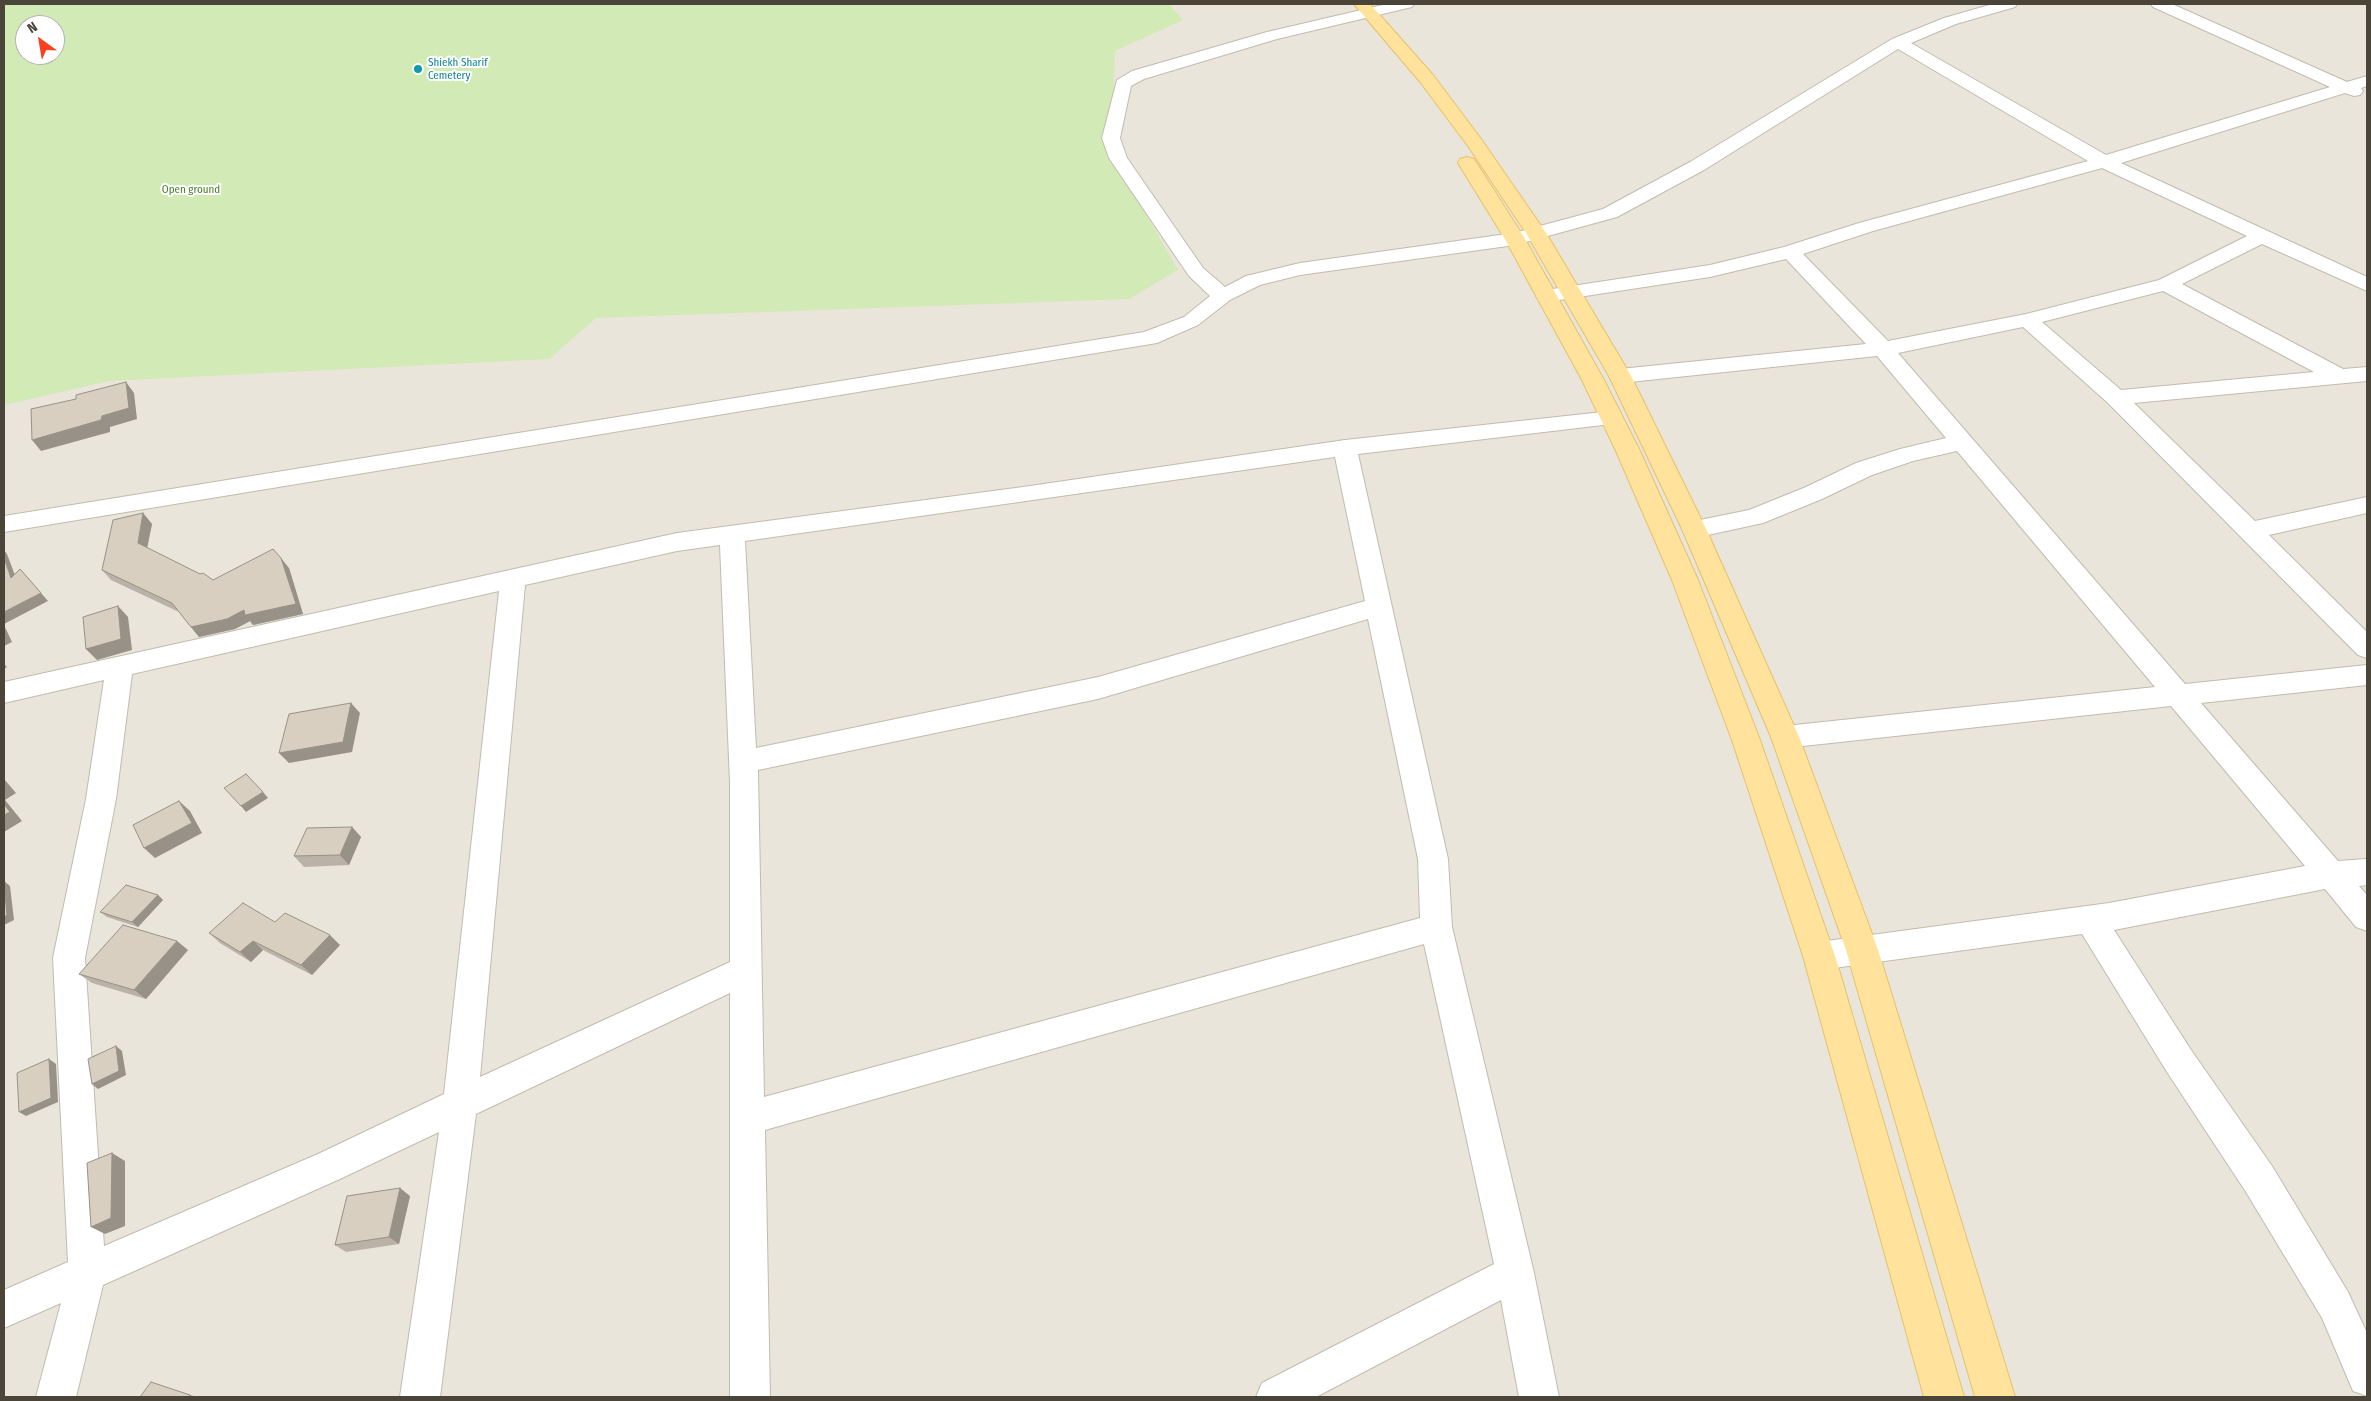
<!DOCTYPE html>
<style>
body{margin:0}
#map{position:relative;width:2371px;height:1401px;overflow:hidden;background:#f6f3ec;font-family:"Fira Sans Condensed",sans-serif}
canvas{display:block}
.frame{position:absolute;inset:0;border:5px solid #4b4439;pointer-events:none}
.north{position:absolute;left:15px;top:15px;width:50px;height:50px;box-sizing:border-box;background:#fff;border:1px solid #b7b4b0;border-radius:50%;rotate:328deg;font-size:14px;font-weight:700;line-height:20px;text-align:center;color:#4b4439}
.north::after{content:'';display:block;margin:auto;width:18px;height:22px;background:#fc3f1d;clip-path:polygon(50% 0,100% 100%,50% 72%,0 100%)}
</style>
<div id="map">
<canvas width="2371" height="1401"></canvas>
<div class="frame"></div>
<div class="north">N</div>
</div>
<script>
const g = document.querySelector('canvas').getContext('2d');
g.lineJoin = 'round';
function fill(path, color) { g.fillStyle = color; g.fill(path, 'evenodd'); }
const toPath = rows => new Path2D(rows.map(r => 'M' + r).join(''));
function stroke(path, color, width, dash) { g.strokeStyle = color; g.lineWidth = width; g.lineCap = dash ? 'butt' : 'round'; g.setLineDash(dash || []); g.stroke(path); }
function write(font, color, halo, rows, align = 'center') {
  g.font = font + ' "Fira Sans Condensed",sans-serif'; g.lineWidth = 4; g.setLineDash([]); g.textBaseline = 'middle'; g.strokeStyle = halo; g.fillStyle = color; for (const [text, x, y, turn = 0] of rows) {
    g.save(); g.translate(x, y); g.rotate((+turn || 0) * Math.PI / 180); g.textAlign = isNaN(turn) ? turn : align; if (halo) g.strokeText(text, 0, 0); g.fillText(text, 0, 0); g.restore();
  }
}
fill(toPath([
 [4,4,2367,4,2367,1397,4,1397],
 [25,25,55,25,55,55,25,55]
]), '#eae5da');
fill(toPath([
 [4,4,1169,4,1183,20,1115,51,1111,154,1178,270,1129,299,596,318,549,359,109,381,4,405],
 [25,25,55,25,55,55,25,55]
]), '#d2eab5');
const minor = toPath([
 [1387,4,1414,4,1412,7,1277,39,1144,79,1131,86,1120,138,1127,158,1203,268,1225,287,1246,276,1300,263,1514,233,1603,209,1690,162,1892,39,1944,18,1993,4,2017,4,2015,7,1956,24,1911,43,2106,155,2330,87,2153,7,2151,4,2172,4,2347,82,2367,76,2367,86,2361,88,2363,91,2360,95,2354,96,2345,93,2121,163,2367,277,2367,291,2262,244,2182,284,2343,369,2367,367,2367,381,2134,403,2255,521,2367,497,2367,513,2269,535,2367,632,2367,658,2358,655,2108,403,2023,327,1898,353,2185,684,2367,665,2367,685,2201,703,2338,861,2367,859,2367,885,2359,886,2367,895,2367,931,2356,927,2325,889,2114,930,2191,1050,2272,1166,2348,1292,2367,1333,2367,1396,2353,1391,2322,1318,2246,1192,2167,1072,2082,934,1819,970,1808,966,1803,956,1808,946,1819,942,2109,903,2305,866,2171,706,1785,748,1775,745,1771,737,1775,729,1785,726,2155,687,1957,451,1913,461,1872,475,1822,499,1763,523,1694,538,1685,535,1682,529,1685,523,1749,510,1806,487,1856,463,1900,449,1946,438,1877,356,1620,383,1612,381,1609,376,1612,371,1620,369,1866,344,1786,259,1710,277,1546,302,1539,300,1536,296,1539,292,1546,290,1710,265,1784,247,1859,223,2088,161,1898,49,1704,170,1617,217,1515,245,1300,275,1260,285,1230,300,1198,325,1157,343,4,532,4,516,1144,332,1184,317,1210,296,1189,276,1109,158,1102,138,1117,80,1132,71,1267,32,1387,4],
 [2102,168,2247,236,2159,280,2026,314,1888,341,1803,254,1873,231,2102,168],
 [2163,291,2314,372,2121,390,2042,322,2163,291],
 [1612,411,1620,413,1623,418,1620,423,1358,454,1448,859,1452,927,1534,1273,1559,1397,1519,1397,1501,1300,1316,1397,1256,1397,1262,1383,1494,1264,1424,944,765,1130,770,1397,730,1397,730,993,476,1114,440,1397,400,1397,439,1132,342,1178,103,1285,76,1397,36,1397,61,1303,4,1328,4,1290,68,1262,53,958,86,799,104,680,4,703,4,682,677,533,1023,487,1345,440,1612,411],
 [1335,457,1365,601,1098,677,756,748,745,541,1335,457],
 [720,545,730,783,730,962,480,1077,525,585,677,551,720,545],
 [499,591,444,1094,318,1154,104,1246,85,958,116,799,132,674,499,591],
 [1368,619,1418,859,1420,918,764,1097,758,770,1098,699,1368,619]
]);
const major = toPath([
 [1354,4,1370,4,1433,75,1481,139,1546,233,1631,376,1706,529,1799,737,1878,950,2015,1397,1975,1397,1846,950,1771,737,1682,529,1609,376,1526,233,1468,146,1421,83,1354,4],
 [1467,157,1474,159,1525,239,1604,380,1640,451,1698,580,1760,740,1835,956,1964,1397,1924,1397,1803,956,1732,740,1672,580,1616,451,1582,380,1505,239,1458,163,1460,159,1467,157]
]);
stroke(minor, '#c2bbae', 2);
stroke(major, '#e6c16a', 2);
fill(minor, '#fff');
fill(major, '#ffe39c');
fill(toPath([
 [143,513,152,524,147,548,200,574,213,580,289,568,303,614,253,625,250,621,235,629,199,637,179,612,111,580,102,570],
 [352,827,361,837,349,865,304,867,294,856],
 [158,895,163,900,138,927,107,917,100,912],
 [275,922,340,945,312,975,263,950,251,962,220,943,209,933],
 [188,950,146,999,92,983,79,974],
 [410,1196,399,1244,346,1252,335,1245]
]), '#bab2a6');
fill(toPath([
 [126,382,134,393,137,419,110,427,110,432,41,451,32,440],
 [143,513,152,524,146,553,138,543],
 [4,550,7,554,19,586,11,578,4,558],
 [281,558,289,568,303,614,253,625,250,621,235,629,199,637,191,627],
 [20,569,48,601,4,624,4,612],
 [118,606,128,617,132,650,97,660,86,649],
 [4,625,12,642,4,646],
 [4,664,7,667,4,669],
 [351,703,360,713,352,752,289,763,279,753],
 [4,779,16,793,5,800,22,821,4,832],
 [263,792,268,798,246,812,241,806],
 [179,801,190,811,202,833,155,858,144,848],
 [352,827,361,837,349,865,340,855],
 [4,881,10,886,14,920,4,925],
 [158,895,163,900,138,927,132,922],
 [330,935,340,945,312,975,301,965],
 [177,941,188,950,146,999,134,990],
 [253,941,263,950,251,962,240,952],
 [116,1046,122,1051,126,1075,98,1089,92,1084],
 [49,1059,56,1064,58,1102,26,1116,19,1112],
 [112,1153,125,1161,125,1226,105,1234,91,1227],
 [400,1188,410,1196,399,1244,389,1237],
 [190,1395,197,1397,188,1397]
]), '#979187');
const building = toPath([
 [126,382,129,408,102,416,101,420,32,440,31,409,76,399,76,395,126,382],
 [143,513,138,543,200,574,203,573,213,580,273,549,281,558,296,604,245,615,244,610,227,619,191,627,172,603,102,570,113,520,143,513],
 [4,558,11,578,20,569,41,593,4,612,4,558],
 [118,606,121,639,86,649,83,617,118,606],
 [351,703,343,742,279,753,289,714,351,703],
 [246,774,263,792,241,806,224,788,246,774],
 [179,801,192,823,144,848,133,825,179,801],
 [4,804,10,812,4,815,4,804],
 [352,827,340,855,294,856,307,828,352,827],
 [4,883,7,915,4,917,4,883],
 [126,885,158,895,132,922,100,912,126,885],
 [243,903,275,922,285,913,330,935,301,965,253,941,240,952,209,933,243,903],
 [123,925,177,941,134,990,79,974,123,925],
 [116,1046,119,1071,92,1084,88,1059,116,1046],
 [49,1059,51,1098,19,1112,17,1073,49,1059],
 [112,1153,111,1218,91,1227,87,1163,112,1153],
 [400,1188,389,1237,335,1245,347,1196,400,1188],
 [151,1382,190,1395,188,1397,140,1397,151,1382]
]);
fill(building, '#d8cfc1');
stroke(building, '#979187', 1);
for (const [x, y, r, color] of [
 [418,69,5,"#0f9aa8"]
]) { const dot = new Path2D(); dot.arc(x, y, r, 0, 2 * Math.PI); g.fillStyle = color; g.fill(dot); stroke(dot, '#fff', 2); }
write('11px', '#0d838f', '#fff', [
 ["Shiekh Sharif",428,63],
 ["Cemetery",428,76]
], 'left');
write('11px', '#4a7f2a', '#fff', [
 ["Open ground",191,190]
]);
</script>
